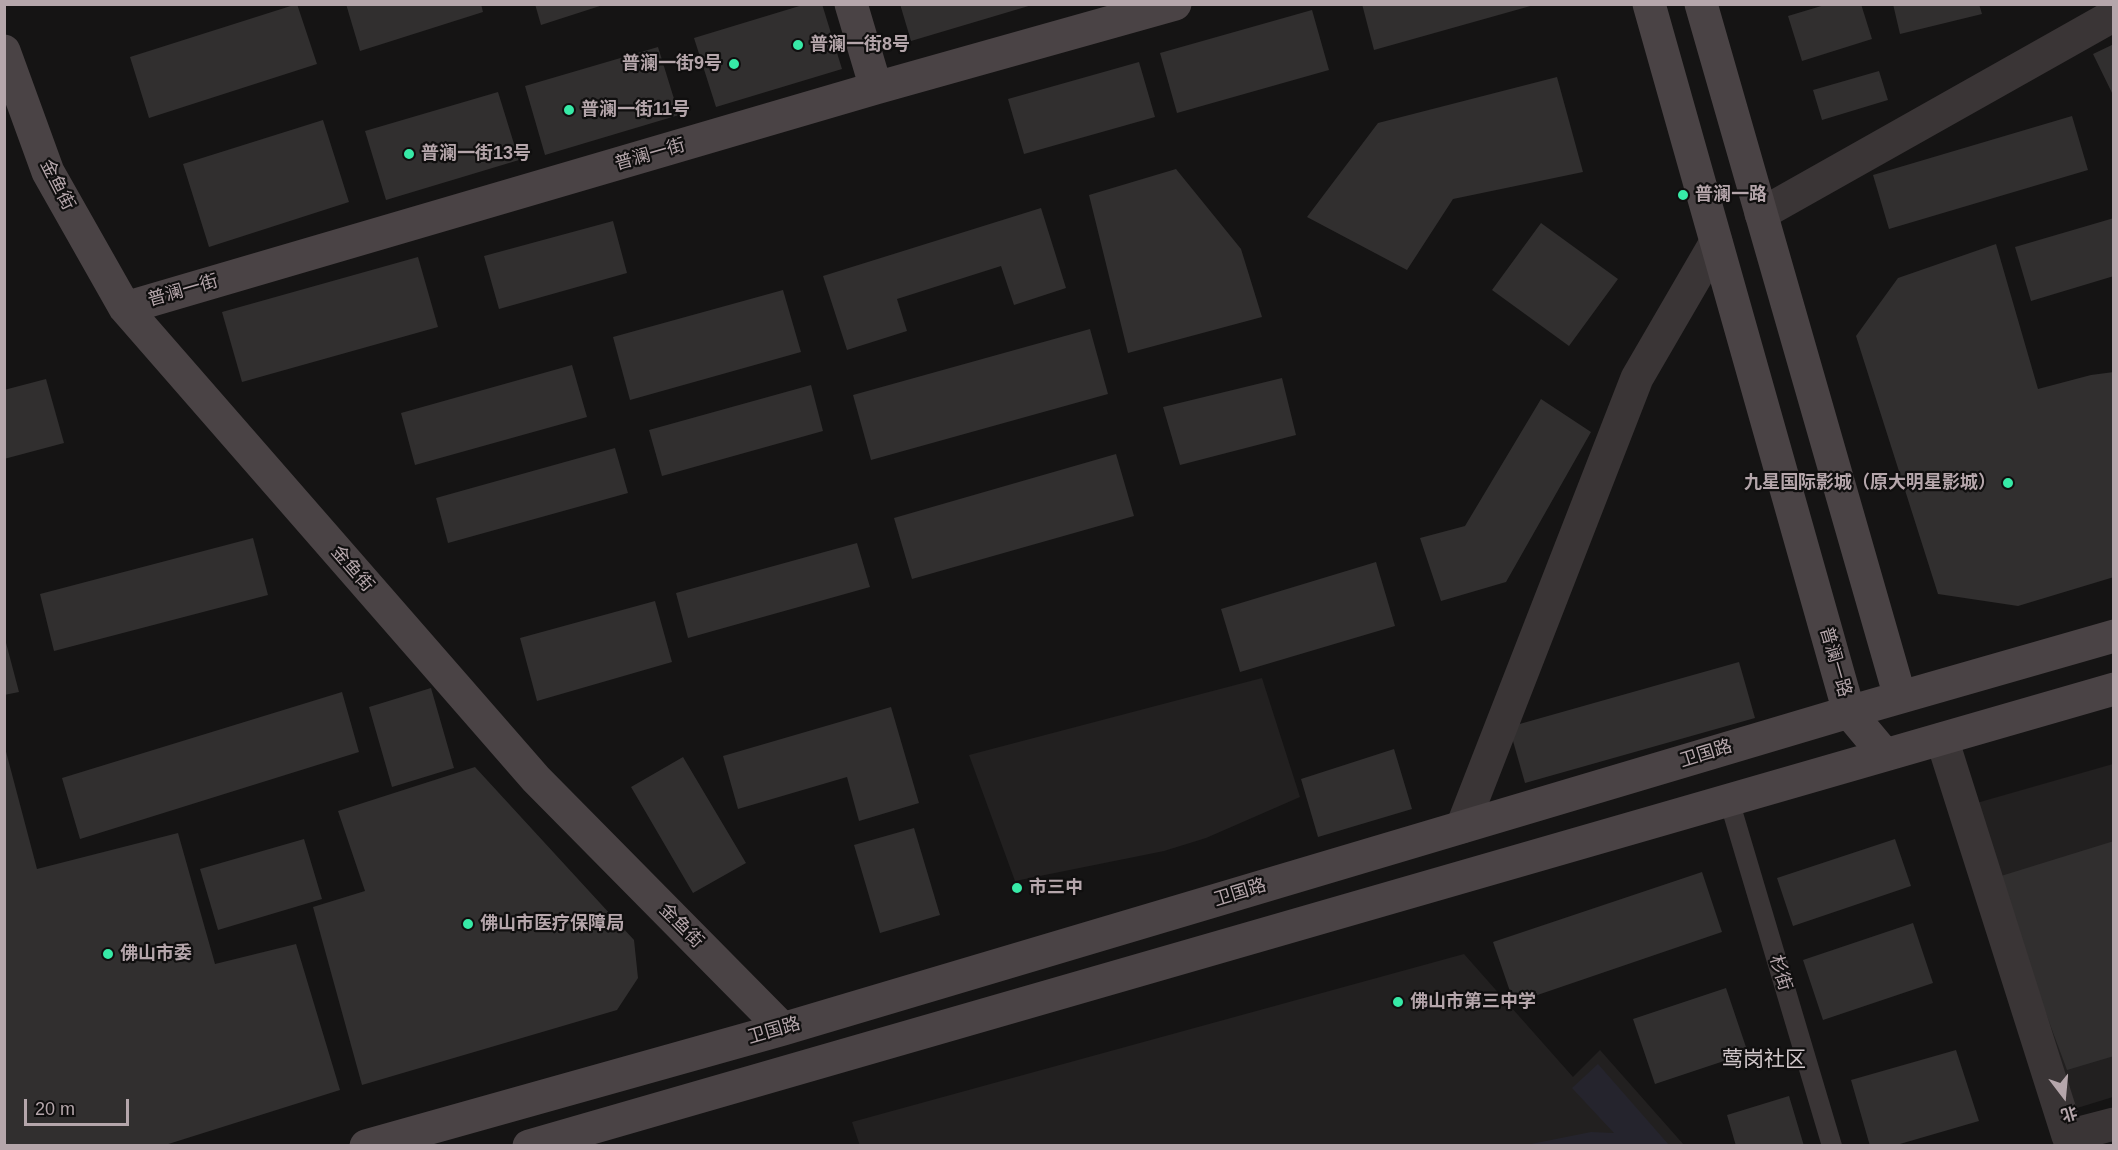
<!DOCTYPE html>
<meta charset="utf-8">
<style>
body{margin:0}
#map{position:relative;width:2118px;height:1150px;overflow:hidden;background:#151414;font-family:Helvetica,"Noto Sans SC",sans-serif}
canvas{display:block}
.frame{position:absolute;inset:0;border:6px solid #b5a6ab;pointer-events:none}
.north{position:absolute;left:2034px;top:1066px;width:60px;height:60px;-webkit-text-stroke:4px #100f0f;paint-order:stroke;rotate:164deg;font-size:16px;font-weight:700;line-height:24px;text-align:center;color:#b5a6ab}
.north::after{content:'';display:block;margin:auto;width:21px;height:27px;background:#b5a6ab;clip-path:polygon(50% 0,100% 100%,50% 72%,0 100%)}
.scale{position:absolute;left:24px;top:1099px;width:105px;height:27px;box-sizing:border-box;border:3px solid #b5a6ab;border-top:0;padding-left:8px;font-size:18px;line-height:21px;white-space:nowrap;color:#b5a6ab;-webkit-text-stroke:4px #100f0f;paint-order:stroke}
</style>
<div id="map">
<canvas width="2118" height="1150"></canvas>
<div class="frame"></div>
<div class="north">北</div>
<div class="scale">20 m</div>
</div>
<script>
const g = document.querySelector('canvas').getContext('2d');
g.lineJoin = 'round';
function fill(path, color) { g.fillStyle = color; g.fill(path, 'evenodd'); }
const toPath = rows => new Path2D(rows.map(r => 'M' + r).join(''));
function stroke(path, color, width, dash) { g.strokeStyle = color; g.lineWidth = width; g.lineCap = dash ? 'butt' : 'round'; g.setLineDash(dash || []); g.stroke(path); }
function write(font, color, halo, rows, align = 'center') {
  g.font = font + ' Helvetica,"Noto Sans SC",sans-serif'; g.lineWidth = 4.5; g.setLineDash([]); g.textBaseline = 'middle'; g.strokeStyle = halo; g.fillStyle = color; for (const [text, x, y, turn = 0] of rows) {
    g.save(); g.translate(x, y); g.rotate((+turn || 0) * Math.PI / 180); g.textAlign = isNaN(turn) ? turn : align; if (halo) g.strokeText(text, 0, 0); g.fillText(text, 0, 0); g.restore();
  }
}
fill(toPath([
 [1262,678,1300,797,1206,838,1164,851,1015,881,969,755],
 [2113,764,2113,1097,2074,1109,1973,804],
 [1464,954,1573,1077,1600,1050,1684,1145,860,1146,852,1122]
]), '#222020');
fill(toPath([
 [1598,1064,1669,1145,1526,1145,1591,1132,1614,1133,1572,1088]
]), '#25242d');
fill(toPath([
 [297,4,317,64,149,118,130,57],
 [346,4,481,4,483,12,360,51],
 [535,4,603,4,603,5,541,25],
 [806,4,822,4,842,69,716,107,694,38],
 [900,4,1032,4,1032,5,911,41],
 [1362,4,1534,4,1534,5,1374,50],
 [1828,4,1861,4,1872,39,1802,61,1788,16],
 [1893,4,1979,4,1982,14,1900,34],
 [1312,10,1329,70,1177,113,1160,53],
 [2114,44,2114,97,2093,54],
 [658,47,679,115,545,155,525,86],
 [1139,62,1155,117,1024,154,1008,99],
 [1879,71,1888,100,1822,120,1813,90],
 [1557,77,1583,172,1453,199,1407,270,1307,217,1378,123],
 [498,92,519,160,386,200,365,131],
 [2072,116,2088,170,1889,229,1873,175],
 [323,120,349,202,209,247,183,164],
 [1176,169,1241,249,1262,317,1128,353,1089,195],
 [1041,208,1066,288,1014,305,1001,266,897,299,907,331,847,350,823,276],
 [2114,218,2114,276,2031,301,2015,247],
 [613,221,627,273,499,309,484,256],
 [1541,223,1618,279,1569,346,1492,290],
 [1996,244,2038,389,2091,375,2114,372,2114,577,2018,606,1938,594,1856,336,1898,278],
 [418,257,438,327,242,382,222,312],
 [783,290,801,352,630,400,613,337],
 [1090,329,1108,394,871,460,853,395],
 [572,365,587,417,415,465,401,413],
 [1282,378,1296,435,1180,465,1163,407],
 [46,379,64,443,4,459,4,390],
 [811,385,823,431,662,476,649,430],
 [1541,399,1591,432,1506,582,1441,601,1420,538,1465,526],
 [615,448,628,493,448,543,436,498],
 [1116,454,1134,516,912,579,894,518],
 [253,538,268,595,54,651,40,594],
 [857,543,870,587,688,638,676,593],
 [1376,562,1395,626,1240,672,1221,609],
 [655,601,672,662,537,701,520,638],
 [5,639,19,692,4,695,4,640],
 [1739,662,1755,718,1525,783,1509,727],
 [431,688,454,768,392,787,369,707],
 [342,692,359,752,80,839,62,778],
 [891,707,919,803,859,821,847,777,738,809,723,756],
 [4,744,37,869,178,833,215,964,296,944,340,1090,162,1146,4,1146],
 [1394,749,1412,809,1318,837,1301,779],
 [683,757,746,863,693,893,631,787],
 [475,767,634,940,638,978,617,1010,362,1085,313,907,365,891,338,811],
 [914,828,940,915,880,933,854,845],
 [304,839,322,899,218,930,200,869],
 [1895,839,1911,886,1793,926,1777,878],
 [2114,841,2114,1056,2067,1070,2032,976,2001,876],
 [1702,872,1722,932,1514,1003,1493,942],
 [1913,923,1933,983,1823,1020,1803,960],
 [1726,988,1748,1053,1655,1084,1633,1019],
 [1956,1050,1979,1121,1893,1146,1870,1146,1851,1080],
 [1789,1096,1804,1146,1736,1146,1727,1115]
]), '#312f2f');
stroke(toPath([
 [1729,800,1832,1146]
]), '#3a3536', 20);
stroke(toPath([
 [1761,214,2114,15],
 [1942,739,2068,1136,2114,1124],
 [1462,827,1637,378,1716,242]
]), '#3a3536', 33);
stroke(toPath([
 [851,4,876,88],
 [1649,4,1849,712,1885,755],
 [1701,4,1900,697],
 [4,51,48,172,125,308,536,779,783,1029],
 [125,308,876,88,1175,4],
 [366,1146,783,1029,1849,712,2114,636],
 [529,1146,2114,689]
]), '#4a4345', 33);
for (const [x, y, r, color] of [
 [798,45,6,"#37eaa7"],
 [734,64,6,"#37eaa7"],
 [569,110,6,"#37eaa7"],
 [409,154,6,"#37eaa7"],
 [1683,195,6,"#37eaa7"],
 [2008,483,6,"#37eaa7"],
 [1017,888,6,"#37eaa7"],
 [468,924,6,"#37eaa7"],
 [108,954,6,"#37eaa7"],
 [1398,1002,6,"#37eaa7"]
]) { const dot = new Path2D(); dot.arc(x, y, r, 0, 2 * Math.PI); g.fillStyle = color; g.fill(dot); stroke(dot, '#100f0f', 2); }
write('bold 18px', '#b5a6ab', '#100f0f', [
 ["普澜一街8号",810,45],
 ["普澜一街9号",722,64,"right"],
 ["普澜一街11号",581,110],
 ["普澜一街13号",421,154],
 ["普澜一路",1695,195],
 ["九星国际影城（原大明星影城）",1996,483,"right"],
 ["市三中",1029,888],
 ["佛山市医疗保障局",480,924],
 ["佛山市委",120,954],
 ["佛山市第三中学",1410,1002]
], 'left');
write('18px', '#b5a6ab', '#100f0f', [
 ["普澜一街",650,155,-16],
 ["金鱼街",57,185,63],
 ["普澜一街",183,291,-16],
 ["金鱼街",352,569,49],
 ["普澜一路",1835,662,74],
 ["卫国路",1706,754,-17],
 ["卫国路",1240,893,-17],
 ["金鱼街",681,926,45],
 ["杉街",1780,973,73],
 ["卫国路",774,1031,-16]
]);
write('21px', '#d1c7ca', '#100f0f', [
 ["莺岗社区",1764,1060]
]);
</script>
